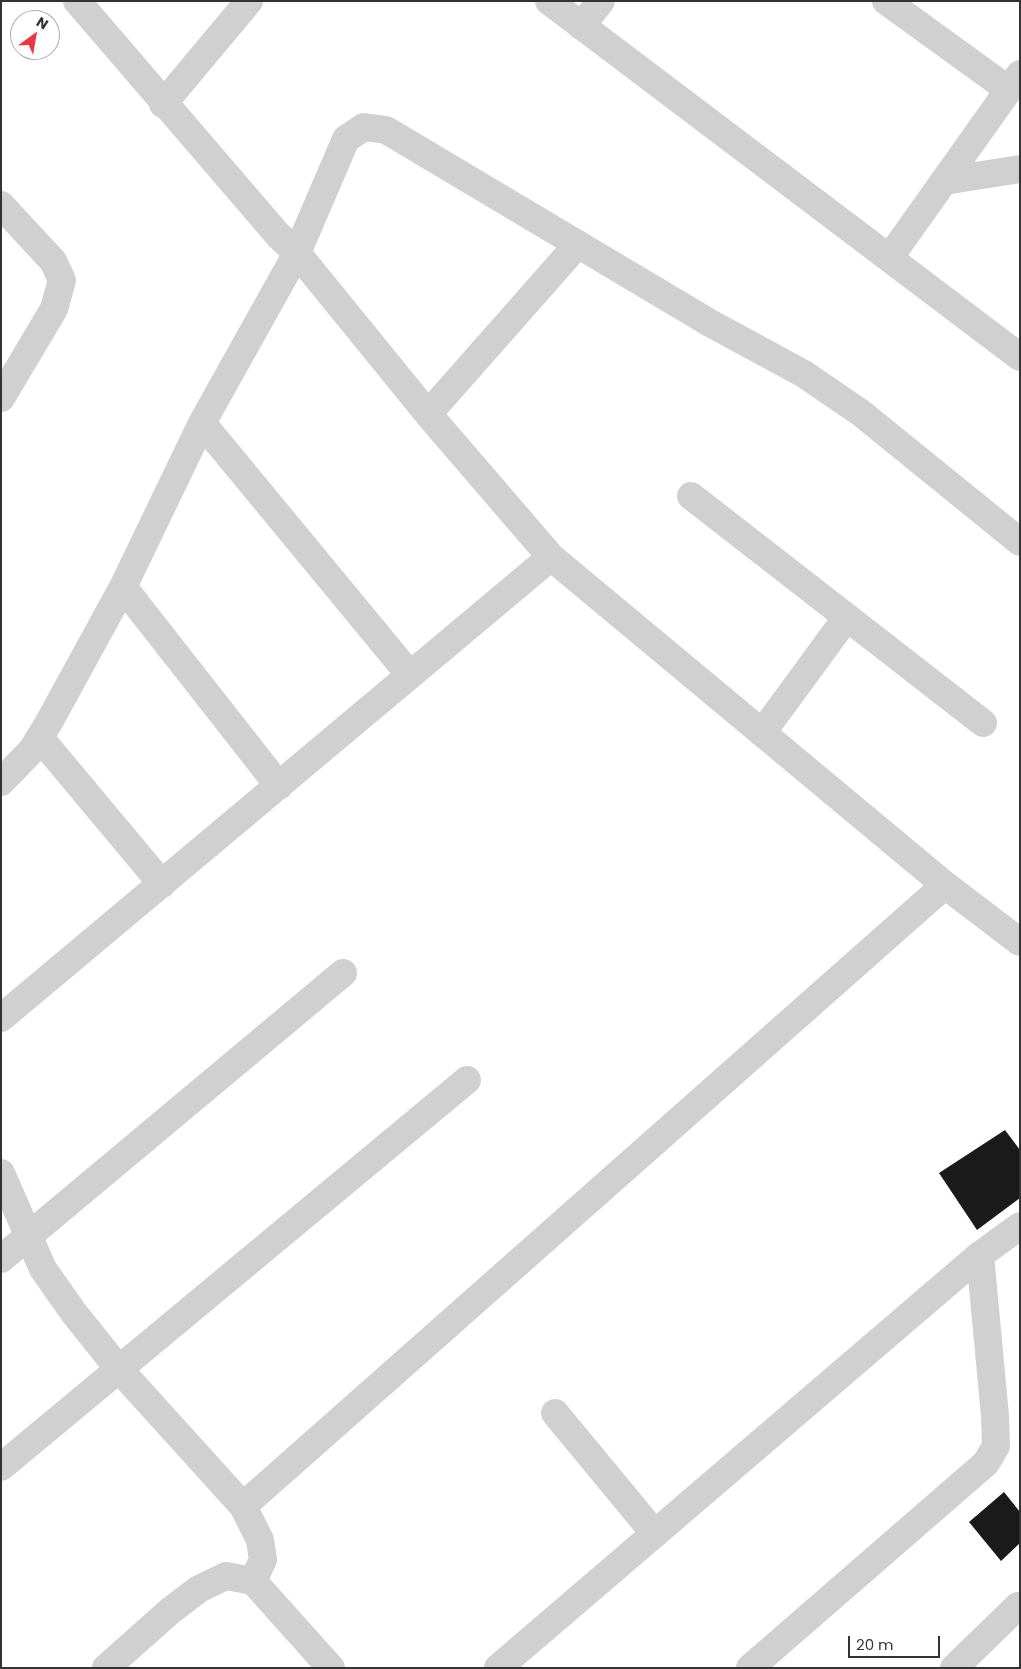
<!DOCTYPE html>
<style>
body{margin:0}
#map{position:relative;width:1021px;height:1669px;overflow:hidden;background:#fff;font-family:Poppins,sans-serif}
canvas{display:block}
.frame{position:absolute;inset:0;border:2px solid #333;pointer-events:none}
.north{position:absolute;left:10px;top:10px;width:50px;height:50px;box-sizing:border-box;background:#fff;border:1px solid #adadad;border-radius:50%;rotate:32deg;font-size:14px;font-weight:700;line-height:20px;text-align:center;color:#333}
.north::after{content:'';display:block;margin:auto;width:18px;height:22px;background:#e63946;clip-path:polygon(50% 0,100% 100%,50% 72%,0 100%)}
.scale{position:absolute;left:848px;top:1636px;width:92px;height:22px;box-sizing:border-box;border:2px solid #333;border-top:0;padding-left:6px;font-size:15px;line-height:18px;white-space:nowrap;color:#333;-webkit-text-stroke:4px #fff;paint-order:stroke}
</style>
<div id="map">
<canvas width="1021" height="1669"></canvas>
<div class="frame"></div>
<div class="north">N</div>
<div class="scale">20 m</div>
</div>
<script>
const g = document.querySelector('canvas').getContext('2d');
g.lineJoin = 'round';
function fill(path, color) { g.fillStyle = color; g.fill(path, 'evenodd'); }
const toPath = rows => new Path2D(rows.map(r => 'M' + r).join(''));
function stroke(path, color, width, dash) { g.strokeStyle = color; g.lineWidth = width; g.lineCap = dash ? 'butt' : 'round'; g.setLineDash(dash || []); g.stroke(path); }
fill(toPath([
 [1005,1130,1020,1150,1020,1198,977,1230,939,1173],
 [1004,1492,1020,1512,1020,1543,1001,1561,969,1522]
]), '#1a1a1a');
stroke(toPath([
 [77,1,278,235,297,253,428,414,551,557,945,885,1020,942],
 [549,1,1020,357],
 [886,1,1009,90],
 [581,26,601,1],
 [163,104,249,1],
 [944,181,1020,169],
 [1,205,53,261,62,280,54,309,1,398],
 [890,257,1020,74],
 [428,414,578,244],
 [202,423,410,675],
 [691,496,983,723],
 [123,587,279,786],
 [762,733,847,617],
 [40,738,162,884],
 [1,782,32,750,48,724,123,587,202,423,297,253,346,139,364,127,386,130,710,323,804,374,861,413,1020,542],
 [1,1018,551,557],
 [1,1173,43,1269,74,1313,118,1368,243,1506,260,1540,263,1560,253,1581],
 [1,1259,343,973],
 [555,1413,655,1534],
 [1,1467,467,1080],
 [243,1506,945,885],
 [106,1668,170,1611,199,1589,226,1576,253,1581,331,1668],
 [498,1668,980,1255,1020,1226],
 [750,1668,986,1463,996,1446,995,1416,980,1255],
 [954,1668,1018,1606]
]), '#d0d0d0', 28);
</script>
